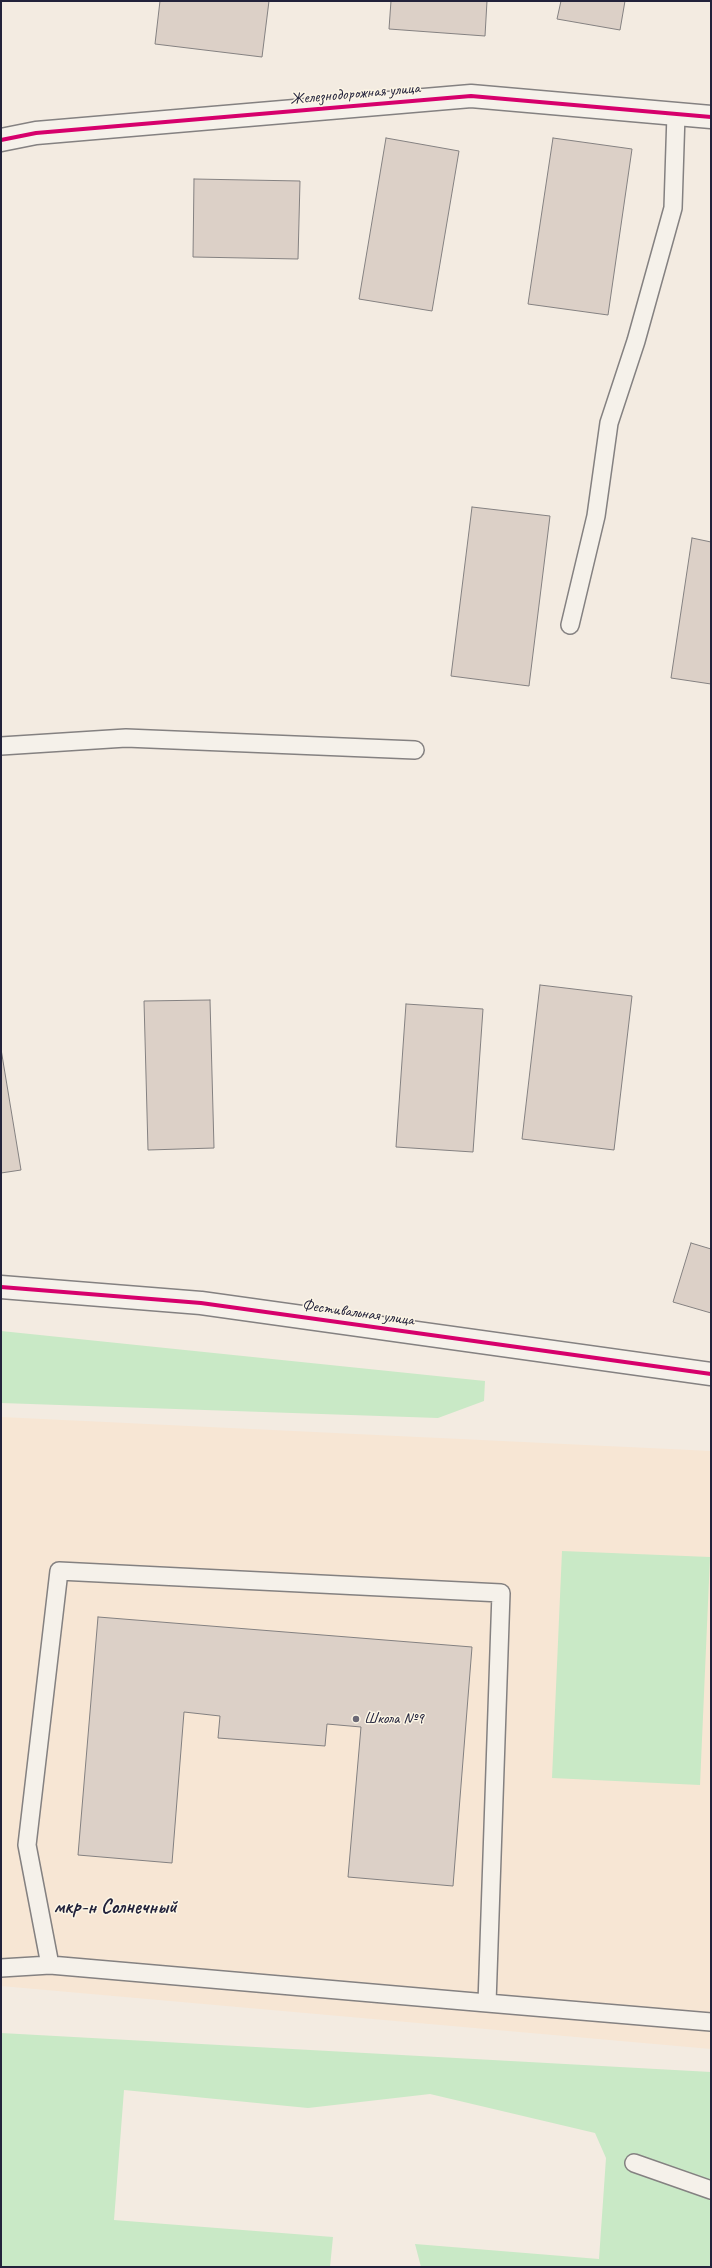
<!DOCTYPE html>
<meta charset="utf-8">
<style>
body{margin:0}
#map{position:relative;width:712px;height:2268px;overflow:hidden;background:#f3ebe1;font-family:Caveat,sans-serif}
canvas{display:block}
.frame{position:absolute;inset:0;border:2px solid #22223b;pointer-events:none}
</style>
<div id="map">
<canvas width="712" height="2268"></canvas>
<div class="frame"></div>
</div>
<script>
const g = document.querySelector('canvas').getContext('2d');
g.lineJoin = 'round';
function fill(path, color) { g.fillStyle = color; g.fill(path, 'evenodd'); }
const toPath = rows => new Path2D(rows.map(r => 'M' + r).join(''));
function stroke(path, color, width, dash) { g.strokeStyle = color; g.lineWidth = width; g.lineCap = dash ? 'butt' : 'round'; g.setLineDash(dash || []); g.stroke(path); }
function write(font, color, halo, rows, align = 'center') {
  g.font = font + ' Caveat,sans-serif'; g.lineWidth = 3; g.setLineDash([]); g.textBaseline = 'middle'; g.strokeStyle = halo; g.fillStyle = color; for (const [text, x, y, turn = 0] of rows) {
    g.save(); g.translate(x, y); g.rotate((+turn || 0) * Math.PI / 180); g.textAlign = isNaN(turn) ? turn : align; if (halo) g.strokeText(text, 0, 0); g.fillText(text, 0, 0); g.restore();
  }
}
fill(toPath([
 [1,1417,711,1451,711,2049,1,1986]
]), '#f7e6d4');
fill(toPath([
 [1,1331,485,1381,484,1401,438,1418,1,1403],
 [562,1551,710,1557,700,1785,552,1778],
 [1,2033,711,2072,711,2267,421,2267,415,2244,599,2259,606,2158,595,2133,430,2094,308,2108,124,2090,114,2220,333,2237,330,2267,1,2267]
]), '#c9e9c6');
const building = toPath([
 [160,1,269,1,262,57,155,44,160,1],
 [391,1,487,1,485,36,389,29,391,1],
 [561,1,625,1,620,30,557,19,561,1],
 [386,138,459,151,432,311,359,299,386,138],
 [553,138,632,149,608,315,528,304,553,138],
 [194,179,300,181,298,259,193,257,194,179],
 [472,507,550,516,529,686,451,676,472,507],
 [692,538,711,542,711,684,671,678,692,538],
 [540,985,632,996,614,1150,522,1139,540,985],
 [210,1000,214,1148,148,1150,144,1001,210,1000],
 [406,1004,483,1009,473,1152,396,1147,406,1004],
 [1,1049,21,1170,1,1173,1,1049],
 [691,1243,711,1249,711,1313,673,1302,691,1243],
 [98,1617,472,1647,453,1886,348,1877,361,1727,327,1724,325,1746,218,1738,220,1716,184,1712,172,1863,78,1855,98,1617]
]);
fill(building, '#dcd0c7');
stroke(building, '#848181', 1);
const service = toPath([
 [570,625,596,516,609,423,636,341,673,208,676,114],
 [1,746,126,738,415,750],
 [1,1968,50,1965],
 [487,2003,501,1593,59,1571,27,1845,50,1965,487,2003,711,2022],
 [634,2163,711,2190]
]);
const minor = toPath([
 [1,140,36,133,471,96,711,117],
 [1,1287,201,1303,711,1374]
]);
stroke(service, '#848181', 20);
stroke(minor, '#848181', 25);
stroke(service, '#f5f1ea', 17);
stroke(minor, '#f5f1ea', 22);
stroke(toPath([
 [1,140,36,133,471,96,711,117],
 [1,1287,201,1303,711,1374]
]), '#d6006c', 4);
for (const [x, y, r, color] of [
 [356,1719,4,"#6b6875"]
]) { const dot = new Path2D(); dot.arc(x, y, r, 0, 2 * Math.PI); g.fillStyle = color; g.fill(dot); stroke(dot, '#fcf5e5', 1.5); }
write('16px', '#22223b', '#fcf5e5', [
 ["Железнодорожная улица",355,94,-5],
 ["Фестивальная улица",358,1313,8]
]);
write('16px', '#22223b', '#fcf5e5', [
 ["Школа №9",364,1719]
], 'left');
write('bold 20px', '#22223b', '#fcf5e5', [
 ["мкр-н Солнечный",115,1908]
]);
</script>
